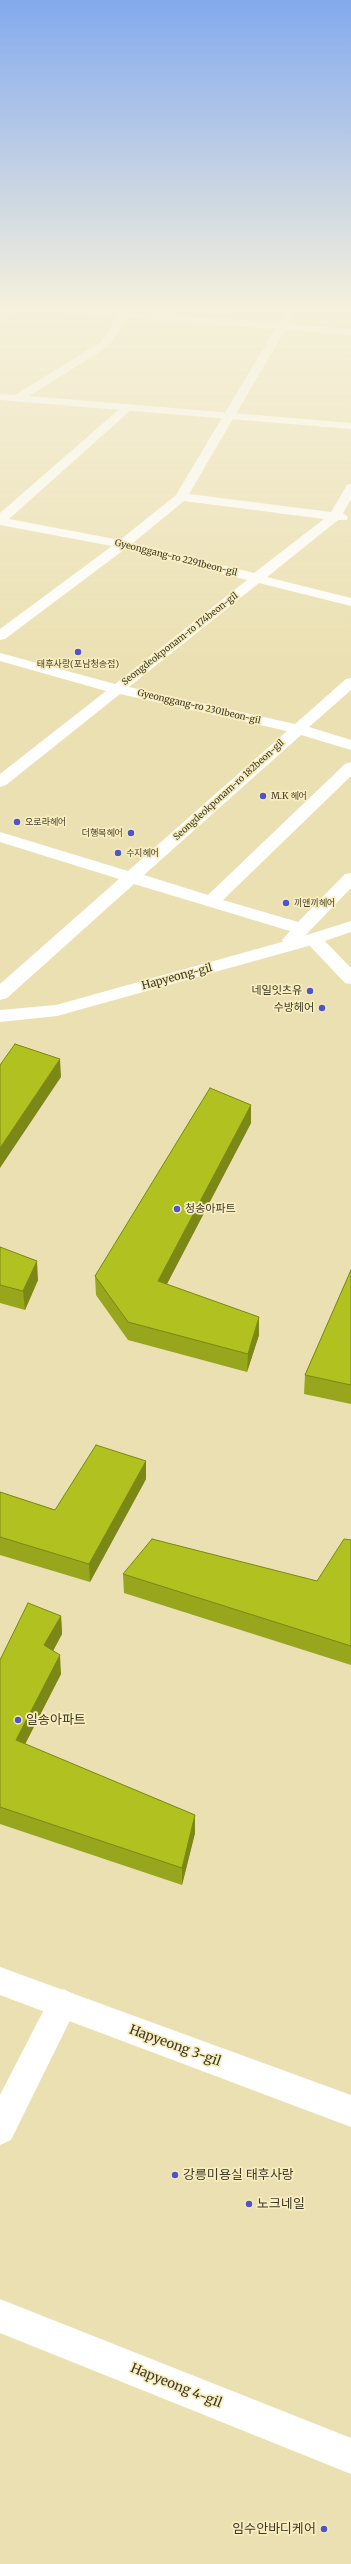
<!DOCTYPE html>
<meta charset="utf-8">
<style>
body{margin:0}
canvas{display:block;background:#ebe0b2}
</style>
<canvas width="351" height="2564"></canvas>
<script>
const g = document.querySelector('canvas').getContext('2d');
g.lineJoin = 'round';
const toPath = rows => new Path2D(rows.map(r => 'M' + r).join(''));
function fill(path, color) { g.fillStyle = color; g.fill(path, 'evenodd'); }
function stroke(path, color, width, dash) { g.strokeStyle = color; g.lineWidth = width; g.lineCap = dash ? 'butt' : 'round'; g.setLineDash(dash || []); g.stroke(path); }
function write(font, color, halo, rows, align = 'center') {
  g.font = font + ' Merriweather,"Noto Sans KR",serif'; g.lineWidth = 3.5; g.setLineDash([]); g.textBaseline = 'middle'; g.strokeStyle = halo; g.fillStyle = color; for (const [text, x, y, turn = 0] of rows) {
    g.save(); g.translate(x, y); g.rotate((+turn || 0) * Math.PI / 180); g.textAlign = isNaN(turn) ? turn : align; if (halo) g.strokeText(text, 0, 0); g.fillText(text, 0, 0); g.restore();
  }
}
fill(toPath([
 [4,310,15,310,0,323,0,314,4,310],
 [63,310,111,310,279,323,287,310,297,310,289,324,351,329,351,335,285,330,189,494,331,512,347,485,351,484,351,499,343,513,348,517,347,520,338,520,267,577,351,598,351,606,259,583,129,687,295,724,346,679,351,678,351,690,309,727,351,740,351,750,301,735,144,875,208,895,345,764,351,762,351,776,223,900,298,922,345,874,351,873,351,888,297,944,291,945,285,944,282,940,290,931,134,884,7,998,0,1000,0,984,119,879,0,842,0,832,128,871,287,731,120,694,6,785,0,787,0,774,106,691,0,661,0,653,115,684,247,580,125,549,5,639,0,640,0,629,112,546,0,525,0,513,124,405,128,404,132,405,132,409,9,519,120,540,176,495,275,329,68,313,63,310],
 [184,501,324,519,254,573,133,543,184,501],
 [313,934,319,935,351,968,351,984,345,983,307,943,304,939,307,935,313,934],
 [63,1989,74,1994,78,2004,11,2140,0,2145,0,2095,52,1994,63,1989],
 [0,2299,351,2438,351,2474,0,2333,0,2299]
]), '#fff');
fill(toPath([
 [122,310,132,310,109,346,29,396,351,423,351,429,0,400,0,394,15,395,101,342,122,310],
 [351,921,351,932,319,943,57,1016,0,1022,0,1010,56,1005,307,935,351,921],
 [0,1967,351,2095,351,2127,0,1995,0,1967]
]), '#fff');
fill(toPath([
 [251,1105,251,1123,167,1284,259,1335,247,1372,128,1340,96,1295,95,1276],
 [0,1247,38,1280,25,1310,0,1303],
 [351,1270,351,1404,304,1394,305,1375],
 [146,1461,146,1479,90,1582,0,1555,0,1492,55,1510],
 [351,1540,351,1665,124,1593,123,1574,317,1581],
 [61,1616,62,1634,53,1651,61,1674,25,1744,195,1815,195,1833,182,1885,0,1824,0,1660]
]), '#97a61c');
fill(toPath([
 [60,1059,61,1077,0,1168,0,1148],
 [251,1105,251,1123,159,1299,158,1281],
 [37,1261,38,1280,25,1310,23,1291],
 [259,1317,259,1335,247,1372,248,1354],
 [146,1461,146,1479,90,1582,89,1564],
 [61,1616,62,1634,46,1664,44,1645],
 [60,1655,61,1674,18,1758,16,1740],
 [195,1815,195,1833,182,1885,182,1868]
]), '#7b8716');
const building = toPath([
 [15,1044,60,1059,0,1148,0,1065,15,1044],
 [210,1088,251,1105,158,1281,259,1317,248,1354,128,1322,95,1276,210,1088],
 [0,1247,37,1261,23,1291,0,1285,0,1247],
 [351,1270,351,1385,305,1375,351,1270],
 [96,1445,146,1461,89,1564,0,1537,0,1492,55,1510,96,1445],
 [152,1539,317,1581,344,1539,351,1540,351,1646,123,1574,152,1539],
 [28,1603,61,1616,44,1645,60,1655,16,1740,195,1815,182,1868,0,1807,0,1660,28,1603]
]);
fill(building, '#b0c120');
stroke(building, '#7b8716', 1);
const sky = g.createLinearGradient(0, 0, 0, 669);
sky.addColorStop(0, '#83aaee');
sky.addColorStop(0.46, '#f6f1dc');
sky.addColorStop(1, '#f6f1dc00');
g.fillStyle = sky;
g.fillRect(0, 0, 351, 669);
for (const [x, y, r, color] of [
 [78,652,4,"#4f54ca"],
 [263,796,4,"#4f54ca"],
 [17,822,4,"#4f54ca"],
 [131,833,4,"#4f54ca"],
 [118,853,4,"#4f54ca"],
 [286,903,4,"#4f54ca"],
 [310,991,4,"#4f54ca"],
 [322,1008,4,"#4f54ca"],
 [177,1209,4,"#4f54ca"],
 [18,1720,4,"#4f54ca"],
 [175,2175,4,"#4f54ca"],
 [249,2204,4,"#4f54ca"],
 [324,2529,4,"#4f54ca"]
]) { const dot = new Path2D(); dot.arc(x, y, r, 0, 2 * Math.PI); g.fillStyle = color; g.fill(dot); stroke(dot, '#f8edbf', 1.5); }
write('9px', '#3e3a27', '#f8edbf', [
 ["Gyeonggang-ro 2291beon-gil",176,558,14],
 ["Seongdeokponam-ro 174beon-gil",180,639,-38],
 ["Gyeonggang-ro 2301beon-gil",199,707,13],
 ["Seongdeokponam-ro 182beon-gil",229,790,-42]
]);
write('9px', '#3e3a27', '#f8edbf', [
 ["태후사랑(포남청송점)",78,664,"center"],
 ["M.K 헤어",271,796],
 ["오로라헤어",25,822],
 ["더행복헤어",123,833,"right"],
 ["수지헤어",126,853],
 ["끼앤끼헤어",294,903]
], 'left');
write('11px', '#3e3a27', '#f8edbf', [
 ["Hapyeong-gil",177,977,-15]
]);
write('11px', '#3e3a27', '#f8edbf', [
 ["네일잇츠유",302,991],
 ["수방헤어",314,1008],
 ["청송아파트",185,1209,"left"]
], 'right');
write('13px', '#3e3a27', '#f8edbf', [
 ["일송아파트",26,1720],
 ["강릉미용실 태후사랑",183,2175],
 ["노크네일",257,2204],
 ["임수안바디케어",316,2529,"right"]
], 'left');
write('13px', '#3e3a27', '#f8edbf', [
 ["Hapyeong 3-gil",175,2046,20],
 ["Hapyeong 4-gil",176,2386,22]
]);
</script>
